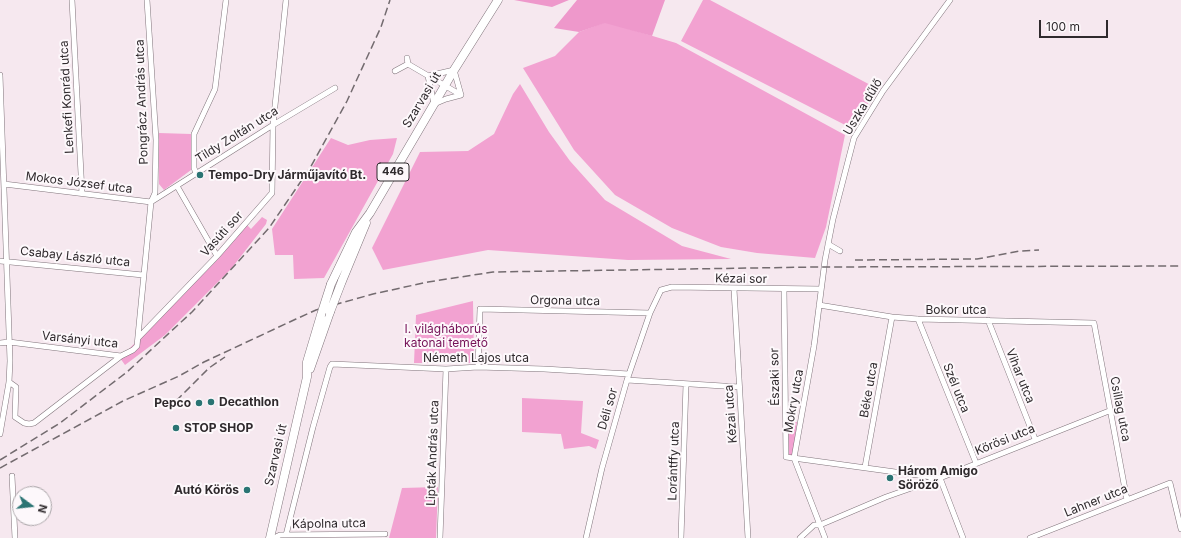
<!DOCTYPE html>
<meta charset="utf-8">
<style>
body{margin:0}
#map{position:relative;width:1181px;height:538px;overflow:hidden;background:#f6e8ef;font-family:Inter,sans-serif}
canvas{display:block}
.north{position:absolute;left:12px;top:486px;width:40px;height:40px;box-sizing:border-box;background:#fdf8fb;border:1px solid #aba6a9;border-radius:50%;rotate:105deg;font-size:11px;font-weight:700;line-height:16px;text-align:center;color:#2f2a2d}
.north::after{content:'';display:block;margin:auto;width:14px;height:18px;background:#2a7473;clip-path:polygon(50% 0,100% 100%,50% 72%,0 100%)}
.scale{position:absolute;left:1039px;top:20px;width:69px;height:18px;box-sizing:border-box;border:2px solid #2f2a2d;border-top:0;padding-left:5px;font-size:12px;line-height:14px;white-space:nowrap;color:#2f2a2d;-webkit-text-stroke:3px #fdf8fb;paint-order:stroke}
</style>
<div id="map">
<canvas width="1181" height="538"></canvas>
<div class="north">N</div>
<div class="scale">100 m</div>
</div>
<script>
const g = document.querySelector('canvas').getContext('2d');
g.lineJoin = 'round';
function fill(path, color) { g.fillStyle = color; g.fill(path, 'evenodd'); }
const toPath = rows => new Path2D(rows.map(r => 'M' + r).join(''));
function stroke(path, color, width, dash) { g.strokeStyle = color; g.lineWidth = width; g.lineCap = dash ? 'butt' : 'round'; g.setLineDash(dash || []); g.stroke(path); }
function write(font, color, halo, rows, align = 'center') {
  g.font = font + ' Inter,sans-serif'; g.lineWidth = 4; g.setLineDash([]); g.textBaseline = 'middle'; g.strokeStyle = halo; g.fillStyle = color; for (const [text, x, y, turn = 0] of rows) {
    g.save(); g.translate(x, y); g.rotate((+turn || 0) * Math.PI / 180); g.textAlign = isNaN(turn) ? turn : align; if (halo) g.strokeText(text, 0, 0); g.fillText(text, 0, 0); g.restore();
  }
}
fill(toPath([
 [703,0,710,0,878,89,851,128,681,41],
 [606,22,676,43,845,135,826,227,815,258,757,253,721,247,672,228,615,195,574,150,523,68,555,56,579,32],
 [520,84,549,132,570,161,605,200,682,246,731,259,628,260,488,250,383,270,372,248,420,152,468,151,494,134,513,94],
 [159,133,191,134,191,170,164,190,159,184],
 [331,138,348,145,370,140,397,138,393,154,324,278,294,279,293,255,275,255,272,229],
 [262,217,267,220,266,224,231,269,165,335,125,365,120,358,217,260,247,225,251,229],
 [473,301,474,363,414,363,416,315],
 [522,398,583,401,581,433,599,440,596,449,589,446,564,449,561,434,522,432],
 [787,422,797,422,793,456,790,456,788,452],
 [438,487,436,538,389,538,402,488]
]), '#f2a2d1');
fill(toPath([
 [514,0,569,0,552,7],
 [577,0,665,0,652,36,605,23,579,32,554,28]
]), '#ee98cb');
const minor = toPath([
 [72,0,82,193],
 [407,58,408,64,461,95],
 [454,70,461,95,446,99,434,104,428,76,454,70],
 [395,71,408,64],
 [0,75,10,361,9,382,0,434],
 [196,173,194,168,194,134,215,89,226,0],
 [4,184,151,202],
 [177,186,217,256],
 [151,202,273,125,335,88],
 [828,244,840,251],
 [0,261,143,275],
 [734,289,748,538],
 [784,289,786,457,939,478],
 [819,305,892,317,918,319,1094,323,1127,500],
 [918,319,976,463],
 [988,320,1035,439],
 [139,337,217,256,272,193,273,125,286,0],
 [0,343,9,342,121,356,133,350,137,346,151,202,155,193,156,140,147,0],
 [478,367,480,309,650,313],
 [627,380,739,387],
 [9,382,16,387,15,417,24,423,29,424,34,423,121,356],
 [865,467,892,317],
 [12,476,15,538],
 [940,478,963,538],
 [286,535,313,427,330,367,332,364,446,369,478,367,544,369,629,374],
 [274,538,280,535,385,534],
 [440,538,446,369],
 [586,538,602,468,627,380,650,313,661,290,672,287,821,289],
 [681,538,686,384],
 [800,538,814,525,820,525,886,497,940,478,1109,411],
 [825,538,794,458,814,346,825,260,833,219,854,138,883,91,950,0],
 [1030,538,1170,483,1181,529]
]);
const primary = toPath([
 [342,281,366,223],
 [331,284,356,232,370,213,454,70,498,0],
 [310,369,330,312],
 [270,538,307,377,307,362,321,315]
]);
stroke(minor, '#80747b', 6);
stroke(primary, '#80747b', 9);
stroke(minor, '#fff', 5);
stroke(primary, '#fff', 8);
stroke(toPath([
 [855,260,977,259,1020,251,1039,250],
 [176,401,209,368,225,357],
 [0,460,60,423,127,372,192,312,269,228,310,168,347,101,381,27,390,0],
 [0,468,123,401,179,376,204,362,296,319,316,310,373,294,428,282,493,272,818,267,1181,266]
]), '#736b6f', 1.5, [8, 4]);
const primaryBridge = toPath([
 [330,312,342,281],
 [321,315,331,284]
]);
stroke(primaryBridge, '#80747b', 9, []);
stroke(primaryBridge, '#fff', 8);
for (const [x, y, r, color] of [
 [200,175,4,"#2a7473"],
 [211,402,4,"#2a7473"],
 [199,403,4,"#2a7473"],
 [176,428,4,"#2a7473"],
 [890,478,4,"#2a7473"],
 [247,490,4,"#2a7473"]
]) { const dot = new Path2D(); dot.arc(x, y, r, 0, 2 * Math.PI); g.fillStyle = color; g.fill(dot); stroke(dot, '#fdf8fb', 1.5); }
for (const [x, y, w] of [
 [393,172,32]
]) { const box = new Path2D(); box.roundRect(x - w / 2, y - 9, w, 18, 3); g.fillStyle = '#fdf8fb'; g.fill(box); stroke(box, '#2f2a2d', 1); }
write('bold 11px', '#2f2a2d', null, [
 ["446",393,172]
]);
write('12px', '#2f2a2d', '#fdf8fb', [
 ["Lenkefi Konrád utca",67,97,-93],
 ["Szarvasi út",422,100,-59],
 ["Pongrácz András utca",142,102,-92],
 ["Uszka dűlő",863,107,-59],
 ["Tildy Zoltán utca",237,135,-32],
 ["Mokos József utca",79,183,7],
 ["Vasúti sor",222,234,-48],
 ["Csabay László utca",75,257,6],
 ["Kézai sor",741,279,1],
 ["Orgona utca",565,301,1],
 ["Bokor utca",956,310],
 ["Varsányi utca",80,340,6],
 ["Németh Lajos utca",476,358],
 ["Vihar utca",1020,376,68],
 ["Északi sor",775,377,-91],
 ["Szél utca",956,388,68],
 ["Béke utca",869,390,-80],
 ["Mokry utca",794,401,-80],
 ["Déli sor",608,409,-74],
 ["Csillag utca",1120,409,79],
 ["Kézai utca",731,414,-94],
 ["Körösi utca",1005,440,-22],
 ["Lipták András utca",433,453,-88],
 ["Szarvasi út",276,455,-77],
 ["Lorántffy utca",674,461,-88],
 ["Lahner utca",1096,501,-22],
 ["Kápolna utca",329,524,-1]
]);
write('bold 12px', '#2f2a2d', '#fdf8fb', [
 ["Tempo-Dry Járműjavító Bt.",208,175],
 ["Decathlon",219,402],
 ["Pepco",191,403,"right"],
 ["STOP SHOP",184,428],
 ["Három Amigo",898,471],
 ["Söröző",898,485],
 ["Autó Körös",239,490,"right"]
], 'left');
write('12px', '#751157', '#fdf8fb', [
 ["I. világháborús",446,329],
 ["katonai temető",446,343]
]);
</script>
